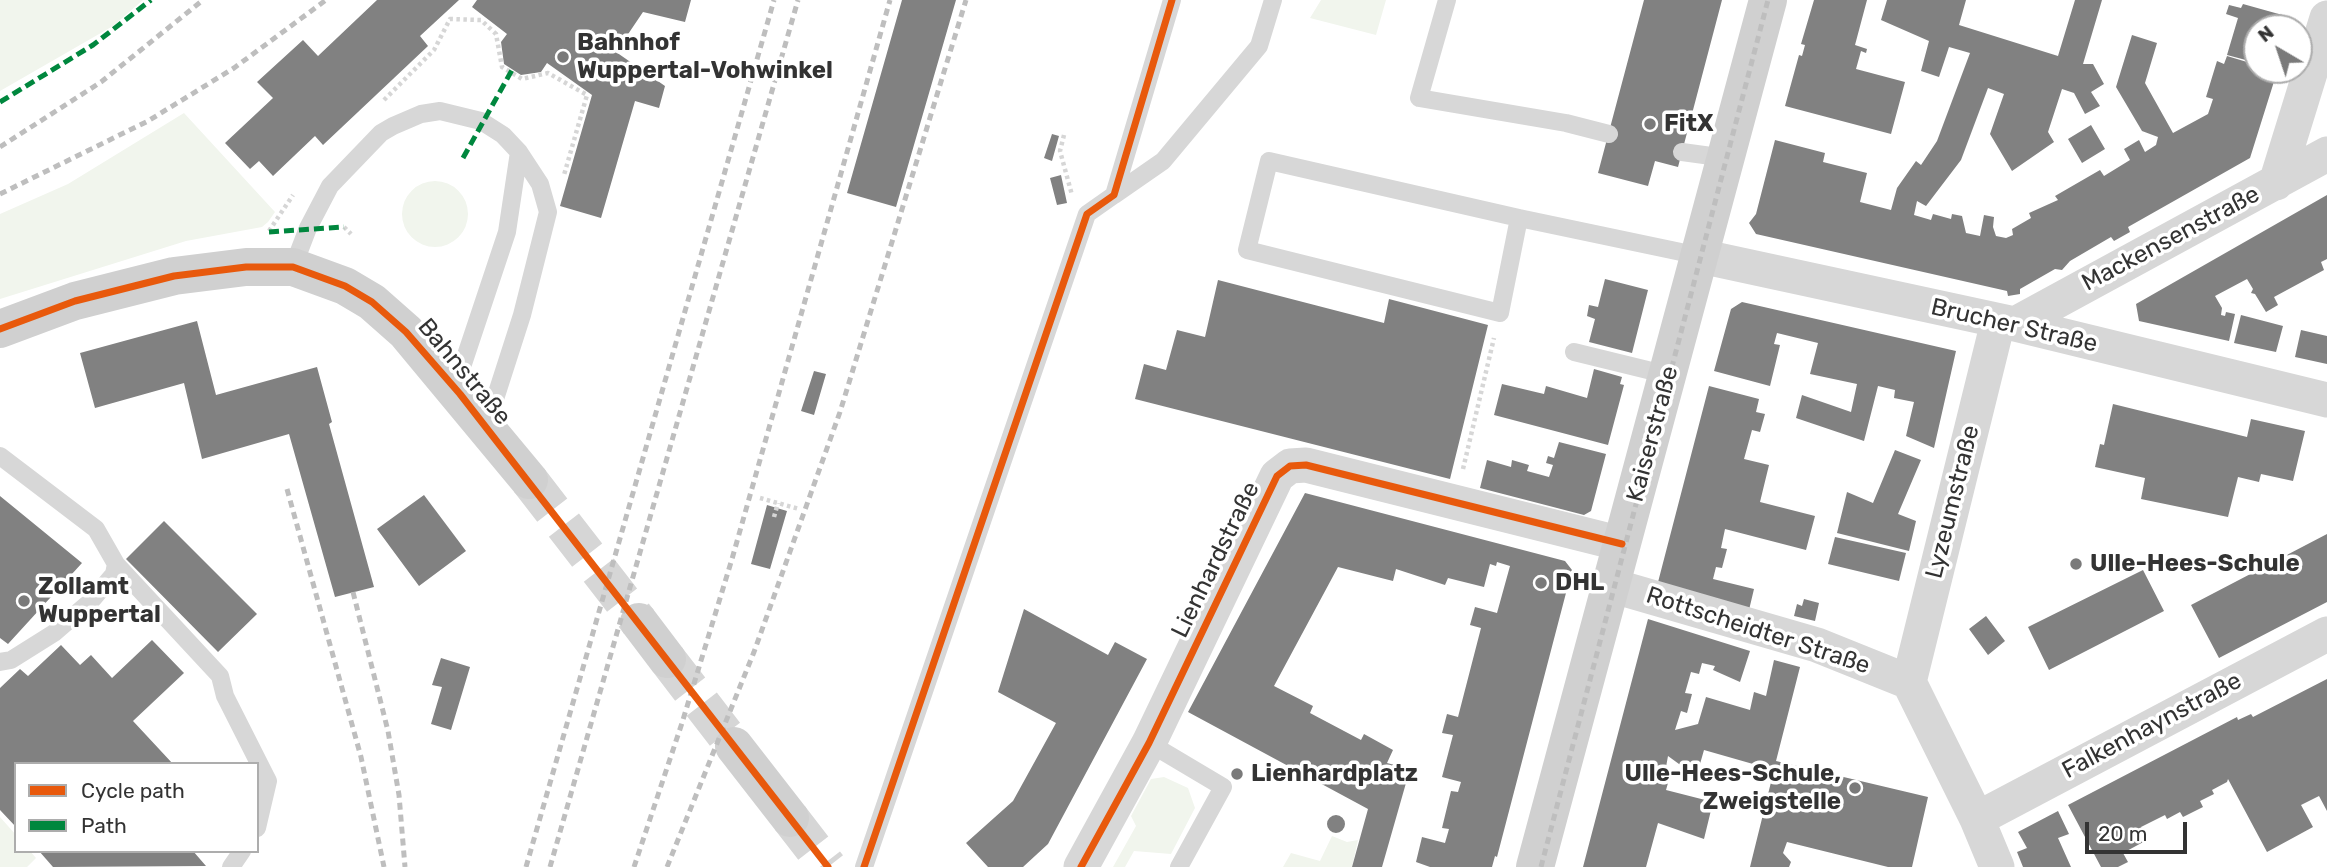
<!DOCTYPE html>
<meta charset="utf-8">
<style>
body{margin:0}
#map{position:relative;width:2327px;height:867px;overflow:hidden;background:#fff;font-family:Rubik,sans-serif}
canvas{display:block}
.legend{position:absolute;left:14px;top:762px;width:245px;height:91px;box-sizing:border-box;background:#fff;border:2px solid #adadad;margin:0;padding:9px 12px;list-style:none;font-size:21px;color:#333}
.legend li{display:flex;align-items:center;gap:14px;height:35px}
.legend b{width:35px;border:2px solid #adadad}
.north{position:absolute;left:2243px;top:14px;width:70px;height:70px;box-sizing:border-box;background:#fff;border:2px solid #adadad;border-radius:50%;rotate:321deg;font-size:19px;font-weight:700;line-height:28px;text-align:center;color:#333}
.north::after{content:'';display:block;margin:auto;width:24px;height:32px;background:#7a7a7a;clip-path:polygon(50% 0,100% 100%,50% 72%,0 100%)}
.scale{position:absolute;left:2085px;top:822px;width:102px;height:32px;box-sizing:border-box;border:4px solid #333;border-top:0;padding-left:9px;font-size:21px;line-height:24px;white-space:nowrap;color:#333;-webkit-text-stroke:5px #fff;paint-order:stroke}
</style>
<div id="map">
<canvas width="2327" height="867"></canvas>
<ul class="legend">
<li><b style="height:9px;background:#e8590c"></b>Cycle path</li>
<li><b style="height:9px;background:#00873e"></b>Path</li>
</ul>
<div class="north">N</div>
<div class="scale">20 m</div>
</div>
<script>
const g = document.querySelector('canvas').getContext('2d');
g.lineJoin = 'round';
function fill(path, color) { g.fillStyle = color; g.fill(path, 'evenodd'); }
const toPath = rows => new Path2D(rows.map(r => 'M' + r).join(''));
function stroke(path, color, width, dash) { g.strokeStyle = color; g.lineWidth = width; g.lineCap = dash ? 'butt' : 'round'; g.setLineDash(dash || []); g.stroke(path); }
function write(font, color, halo, rows, align = 'center') {
  g.font = font + ' Rubik,sans-serif'; g.lineWidth = 7; g.setLineDash([]); g.textBaseline = 'middle'; g.strokeStyle = halo; g.fillStyle = color; for (const [text, x, y, turn = 0] of rows) {
    g.save(); g.translate(x, y); g.rotate((+turn || 0) * Math.PI / 180); g.textAlign = isNaN(turn) ? turn : align; if (halo) g.strokeText(text, 0, 0); g.fillText(text, 0, 0); g.restore();
  }
}
fill(toPath([
 [0,0,143,0,113,26,0,91],
 [1321,0,1386,0,1376,35,1310,18],
 [184,113,275,212,268,222,262,227,186,241,0,299,0,214,68,184],
 '402 214a33 33 0 1 1 66 0a33 33 0 1 1-66 0Z',
 [1164,777,1188,788,1195,808,1171,854,1134,851,1125,867,1113,867,1136,826,1131,816,1151,779],
 [0,817,16,835,16,851,30,851,36,858,27,867,0,867],
 [1332,836,1347,842,1358,840,1352,867,1283,867,1291,853,1320,861]
]), '#f1f5ed');
fill(toPath([
 [377,0,459,0,420,36,428,46,323,145,315,136,273,176,259,161,250,169,225,143,273,98,257,82,303,40,318,56],
 [477,0,691,0,685,22,643,12,616,52,665,86,659,108,635,101,601,218,560,206,592,95,547,63,541,72,521,75,504,64,501,42,507,34,472,7],
 [902,0,956,0,896,207,847,193],
 [1644,0,1722,0,1678,167,1655,161,1648,186,1598,173],
 [1814,0,1867,0,1855,45,1867,49,1866,53,1861,51,1856,69,1905,82,1891,134,1785,106,1799,55,1802,56,1805,45,1801,44],
 [1887,0,1966,0,1959,25,2058,56,2075,0,2102,0,2083,64,2093,64,2104,84,2091,92,2100,106,2085,114,2074,93,2062,89,2048,132,2054,142,2012,171,1990,134,2004,94,1988,88,1961,160,1926,206,1917,201,1914,215,1931,220,1933,214,1951,219,1952,214,1962,216,1966,233,1980,236,1984,215,1994,217,1993,227,1996,236,2006,238,2013,235,2012,229,2031,218,2029,213,2058,200,2055,196,2100,170,2104,176,2130,160,2124,149,2139,140,2145,152,2156,145,2158,137,2142,131,2116,87,2132,35,2157,43,2145,83,2173,133,2208,114,2213,99,2206,97,2217,61,2224,64,2227,56,2257,65,2257,70,2277,72,2250,158,2128,227,2130,232,2114,241,2111,237,2070,261,2062,270,2055,269,2020,289,2020,294,2008,296,2007,291,1756,234,1749,223,1756,214,1775,140,1825,153,1823,162,1867,173,1860,202,1891,210,1897,188,1916,161,1921,165,1937,141,1970,53,1949,47,1939,77,1921,71,1929,41,1881,20],
 [2243,4,2293,18,2290,28,2257,28,2257,63,2227,55,2238,18,2226,14,2229,5,2241,8],
 [2091,125,2105,149,2082,163,2068,139],
 [1052,134,1059,136,1052,161,1044,158],
 [1061,175,1067,203,1057,205,1050,178],
 [2327,195,2327,259,2321,262,2324,270,2274,297,2278,305,2266,312,2255,294,2251,293,2253,289,2247,279,2215,296,2222,308,2221,315,2225,316,2226,312,2235,314,2229,341,2139,321,2136,304],
 [1605,279,1648,290,1632,353,1589,342,1595,319,1587,316,1589,305,1598,307],
 [1218,280,1384,323,1389,299,1488,325,1450,479,1135,399,1144,364,1166,370,1177,330,1205,337],
 [1742,302,1956,351,1934,448,1906,436,1914,402,1894,398,1895,390,1878,386,1864,441,1796,418,1802,395,1851,412,1857,384,1810,374,1818,343,1777,333,1774,344,1780,345,1770,386,1714,371,1731,309],
 [2241,315,2283,326,2276,352,2234,343],
 [197,321,216,395,317,367,332,422,329,424,374,587,335,597,289,434,202,459,184,383,95,408,80,353],
 [2301,330,2327,336,2327,364,2295,357],
 [1594,369,1622,377,1620,384,1624,385,1608,445,1494,415,1502,384,1544,394,1546,386,1587,398],
 [814,371,826,374,814,415,801,411],
 [1709,386,1759,399,1756,412,1765,414,1760,432,1752,430,1744,459,1769,465,1760,502,1815,516,1806,550,1725,529,1721,548,1727,549,1722,568,1716,567,1713,579,1754,589,1749,610,1657,586],
 [2113,404,2247,437,2251,419,2305,431,2293,481,2261,474,2259,482,2238,477,2228,517,2141,499,2145,478,2095,467,2100,444,2104,445],
 [1559,442,1606,454,1591,511,1584,515,1480,488,1487,460,1511,467,1512,460,1529,465,1527,471,1549,477,1553,465,1546,463,1548,456,1554,458],
 [1895,450,1921,460,1898,514,1916,521,1909,551,1837,533,1847,492,1873,503],
 [1305,493,1565,561,1572,570,1497,857,1495,856,1492,867,1430,867,1416,862,1422,837,1445,843,1449,829,1442,828,1451,791,1458,792,1461,782,1442,777,1453,735,1442,733,1447,714,1458,717,1481,628,1470,625,1475,607,1497,613,1510,566,1497,562,1496,566,1490,564,1484,587,1448,578,1445,585,1396,569,1393,581,1338,567,1274,686,1313,706,1310,713,1361,740,1364,734,1393,750,1387,763,1410,769,1382,867,1352,867,1368,809,1188,712],
 [424,495,466,551,419,586,377,529],
 [0,496,82,563,8,644,0,638],
 [767,505,787,511,770,569,751,564],
 [164,521,257,614,218,652,126,559],
 [2327,534,2327,602,2219,658,2191,605],
 [1835,537,1906,553,1899,581,1828,564],
 [2143,570,2164,611,2049,670,2028,627],
 [1804,599,1819,603,1815,621,1794,616,1797,604,1802,606],
 [1024,609,1108,655,1115,642,1147,659,1048,844,1023,867,988,867,966,843,1013,801,1056,723,998,692],
 [1986,616,2005,641,1988,655,1969,629],
 [1648,619,1750,651,1740,682,1713,670,1715,666,1702,663,1699,674,1691,672,1685,693,1692,694,1687,713,1681,711,1675,730,1698,724,1706,697,1750,710,1754,692,1766,696,1774,660,1800,667,1776,761,1928,797,1912,867,1888,867,1787,842,1783,853,1791,862,1789,867,1750,867,1774,770,1704,750,1698,771,1679,764,1668,756,1666,767,1672,769,1666,790,1713,802,1704,839,1658,823,1646,867,1583,867],
 [152,640,184,673,133,721,173,764,16,764,16,827,0,810,0,688,20,669,28,676,61,645,80,665,91,655,112,678],
 [441,658,470,667,451,730,431,724,442,687,432,685],
 [2327,679,2327,811,2319,796,2301,805,2313,827,2267,852,2228,779,2227,782,2212,790,2214,794,2200,801,2203,807,2183,817,2180,812,2167,819,2165,815,2141,827,2147,840,2123,853,2128,862,2118,867,2101,867,2068,805,2237,717,2238,720,2251,714,2253,717],
 [2058,811,2069,834,2058,838,2071,867,2023,867,2017,852,2027,848,2018,832],
 '1327 824a9 9 0 1 1 18 0a9 9 0 1 1-18 0Z',
 [39,851,193,851,206,866,53,867]
]), '#818181');
stroke(toPath([
 [529,480,639,622],
 [667,659,734,746],
 [790,818,828,867]
]), '#d6d6d6', 38, [38, 19]);
stroke(toPath([
 [384,100,434,50,450,19,481,20,496,34,502,67,522,79,548,73,587,95,564,175],
 [1064,135,1060,151,1072,195],
 [344,227,351,234],
 [269,231,293,195],
 [1463,469,1494,338],
 [760,498,799,509],
 [774,517,778,503]
]), '#d6d6d6', 4.5, [3.5, 3.5]);
stroke(toPath([
 [1447,0,1419,98,1566,123,1609,134],
 [1682,152,1726,158],
 [1114,195,1163,161,1259,46,1273,0],
 [1519,218,1269,161,1247,250,1500,313,1519,218,1700,256],
 [293,267,308,228,330,186,381,133,393,126,421,114,440,111,481,121,503,135,519,152,540,184,548,212,522,315,486,427],
 [1574,352,1668,375],
 [455,388,507,232,519,152],
 [0,456,96,529,116,564,114,574,91,601,54,633,11,660,0,662],
 [116,564,220,676,225,696,268,781,257,828],
 [1149,743,1223,787,1179,867],
 [231,867,242,851],
 [864,867,1087,214,1114,195,1172,0]
]), '#d7d7d7', 18);
stroke(toPath([
 [2276,183,2327,18],
 [1700,256,2015,324,2327,400],
 [2015,324,2327,154],
 [1610,585,1817,645,1909,682,1977,819,1997,867],
 [1909,682,1998,322],
 [1977,819,2327,634],
 [1081,867,1149,743,1277,476,1290,466,1306,465,1622,544]
]), '#d7d7d7', 35);
stroke(toPath([
 [0,329,75,301,174,276,246,267,293,267,345,286,372,302,406,332,529,480],
 [639,622,667,659],
 [734,746,790,818],
 [1535,867,1768,0]
]), '#d0d0d0', 38);
stroke(toPath([
 [0,147,101,82,203,0],
 [0,194,148,121,234,68,326,0],
 [287,489,361,757,384,867],
 [353,592,388,731,399,795,405,867],
 [526,867,774,0],
 [550,867,798,0],
 [634,867,682,723,732,559,890,0],
 [667,867,754,652,840,412,966,0],
 [1541,867,1768,0]
]), '#bebebe', 5, [7, 5]);
stroke(toPath([
 [0,102,93,45,151,0],
 [463,158,512,70],
 [269,232,344,227]
]), '#00873e', 5, [10, 5]);
stroke(toPath([
 [0,329,75,301,174,276,246,267,293,267,345,286,372,302,406,332,460,394,828,867],
 [864,867,1087,214,1114,195,1172,0],
 [1081,867,1149,743,1277,476,1290,466,1306,465,1622,544]
]), '#e8590c', 7);
for (const [x, y, r, color] of [
 [563,57,7,"#7a7a7a"],
 [1650,124,7,"#7a7a7a"],
 [2076,564,7,"#7a7a7a"],
 [1541,583,7,"#7a7a7a"],
 [24,601,7,"#7a7a7a"],
 [1237,774,7,"#7a7a7a"],
 [1855,788,7,"#7a7a7a"]
]) { const dot = new Path2D(); dot.arc(x, y, r, 0, 2 * Math.PI); g.fillStyle = color; g.fill(dot); stroke(dot, '#fff', 2.5); }
write('bold 24px', '#333', '#fff', [
 ["Bahnhof",577,43],
 ["Wuppertal-Vohwinkel",577,71],
 ["FitX",1664,124],
 ["Ulle-Hees-Schule",2090,564],
 ["DHL",1555,583],
 ["Zollamt",38,587],
 ["Wuppertal",38,615],
 ["Lienhardplatz",1251,774],
 ["Ulle-Hees-Schule,",1841,774,"right"],
 ["Zweigstelle",1841,802,"right"]
], 'left');
write('24px', '#333', '#fff', [
 ["Mackensenstraße",2171,239,-28],
 ["Brucher Straße",2014,326,13],
 ["Bahnstraße",464,372,50],
 ["Kaiserstraße",1653,434,-75],
 ["Lyzeumstraße",1953,502,-76],
 ["Lienhardstraße",1216,560,-64],
 ["Rottscheidter Straße",1758,631,18],
 ["Falkenhaynstraße",2152,726,-28]
]);
</script>
